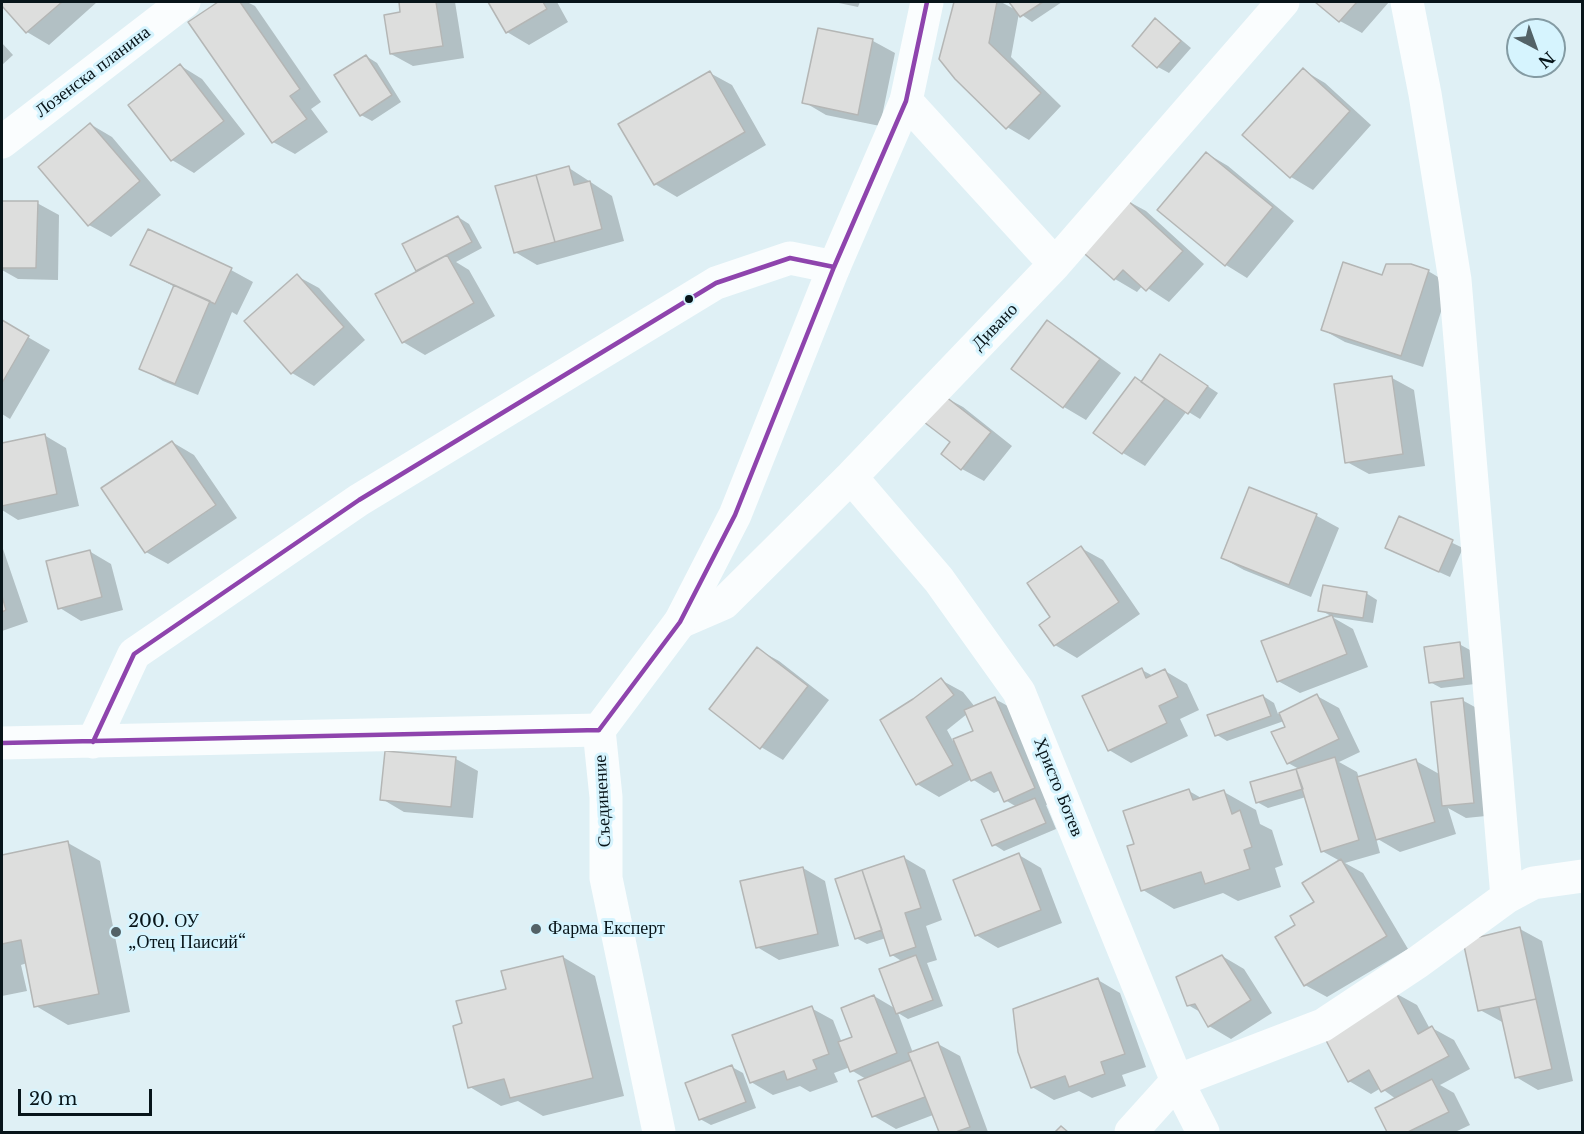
<!DOCTYPE html>
<meta charset="utf-8">
<style>
body{margin:0}
#map{position:relative;width:1584px;height:1134px;overflow:hidden;background:#dff0f5;font-family:"Libre Baskerville",serif}
canvas{display:block}
.frame{position:absolute;inset:0;border:3px solid #08151a;pointer-events:none}
.north{position:absolute;left:1506px;top:18px;width:60px;height:60px;box-sizing:border-box;background:#d6f4fe;border:2px solid #849ba3;border-radius:50%;rotate:139deg;font-size:16px;font-weight:700;line-height:24px;text-align:center;color:#08151a}
.north::after{content:'';display:block;margin:auto;width:21px;height:27px;background:#536267;clip-path:polygon(50% 0,100% 100%,50% 72%,0 100%)}
.scale{position:absolute;left:18px;top:1089px;width:134px;height:27px;box-sizing:border-box;border:3px solid #08151a;border-top:0;padding-left:8px;font-size:18px;line-height:21px;white-space:nowrap;color:#08151a;-webkit-text-stroke:4px #d6f4fe;paint-order:stroke}
</style>
<div id="map">
<canvas width="1584" height="1134"></canvas>
<div class="frame"></div>
<div class="north">N</div>
<div class="scale">20 m</div>
</div>
<script>
const g = document.querySelector('canvas').getContext('2d');
g.lineJoin = 'round';
function fill(path, color) { g.fillStyle = color; g.fill(path, 'evenodd'); }
const toPath = rows => new Path2D(rows.map(r => 'M' + r).join(''));
function stroke(path, color, width, dash) { g.strokeStyle = color; g.lineWidth = width; g.lineCap = dash ? 'butt' : 'round'; g.setLineDash(dash || []); g.stroke(path); }
function write(font, color, halo, rows, align = 'center') {
  g.font = font + ' "Libre Baskerville",serif'; g.lineWidth = 6; g.setLineDash([]); g.textBaseline = 'middle'; g.strokeStyle = halo; g.fillStyle = color; for (const [text, x, y, turn = 0] of rows) {
    g.save(); g.translate(x, y); g.rotate((+turn || 0) * Math.PI / 180); g.textAlign = isNaN(turn) ? turn : align; if (halo) g.strokeText(text, 0, 0); g.fillText(text, 0, 0); g.restore();
  }
}
fill(toPath([
 [2,2,97,2,49,45,27,32],
 [221,2,247,2,255,6,321,102,311,109,328,132,295,154,273,142,190,22],
 [400,2,455,2,464,58,413,66,391,54,402,14],
 [490,2,557,2,568,22,529,45,507,32],
 [834,2,860,2,858,7],
 [956,2,1001,2,1018,11,1011,2,1062,2,1032,22,1019,13,1011,57,1061,106,1029,140,1007,127,941,59],
 [1317,2,1389,2,1362,33,1340,21],
 [1156,20,1166,27,1191,48,1169,73,1158,67,1134,45],
 [819,29,873,41,895,53,880,126,826,115,804,102],
 [2,43,13,55,2,65],
 [366,56,377,63,401,102,372,121,361,115],
 [181,66,202,79,245,134,194,173,172,160,130,105],
 [1303,70,1325,83,1371,125,1313,190,1291,177],
 [710,73,732,85,766,145,677,197,655,184],
 [90,124,112,137,161,195,111,237,89,225],
 [1206,153,1228,166,1294,221,1247,278,1226,265],
 [569,168,612,196,624,241,537,265,515,252],
 [1124,199,1146,211,1204,264,1169,302,1143,285,1137,292,1115,279,1080,247],
 [2,202,37,203,59,215,58,280,18,279,2,270],
 [458,217,469,224,482,248,456,262,469,270,495,316,425,355,403,342,420,272,418,270],
 [132,264,231,270,253,282,237,315,232,312,198,395,163,381,141,368,175,287],
 [1428,271,1450,284,1423,367,1345,342,1323,330,1383,277],
 [297,276,319,288,365,340,314,386,292,373,246,321],
 [2,322,50,350,10,419,2,414],
 [1047,322,1069,335,1121,373,1086,420,1064,407,1013,369],
 [1171,362,1218,393,1200,419,1187,411,1145,466,1123,453,1095,432,1142,383],
 [1392,378,1414,390,1425,466,1369,474,1347,462],
 [941,395,963,407,1012,446,984,481,962,469,952,442],
 [44,435,66,448,79,506,18,520,2,510,2,444],
 [172,442,194,455,237,518,168,564,146,552],
 [1250,489,1317,516,1339,528,1311,597,1244,570,1222,558],
 [1400,518,1463,548,1450,577,1397,553],
 [2,546,28,622,2,631],
 [1081,548,1103,560,1140,614,1077,658,1055,645,1041,625,1052,617],
 [89,551,111,564,123,610,81,621,60,608],
 [1366,593,1377,600,1373,623,1332,617,1353,629,1368,667,1300,693,1278,681,1331,616,1320,610],
 [1459,644,1470,650,1475,684,1441,688,1430,682],
 [757,649,779,661,829,700,783,760,761,747],
 [1142,670,1153,676,1165,671,1187,684,1199,710,1180,719,1188,736,1131,763,1109,750],
 [941,680,963,692,975,707,995,699,1017,711,1056,801,1046,805,1056,829,1004,851,993,844,1017,807,1005,800,1000,790,994,793,972,779,939,797,917,784,882,721],
 [967,714,975,732,953,741,947,730],
 [1263,696,1274,703,1278,714,1317,696,1339,708,1360,752,1339,762,1357,772,1359,778,1416,761,1441,775,1462,700,1484,712,1496,815,1466,818,1448,808,1456,834,1400,852,1376,838,1380,853,1345,863,1363,873,1408,949,1327,997,1305,985,1297,925,1316,902,1340,861,1322,851,1306,797,1268,808,1257,802,1299,769,1288,763,1287,727,1284,721,1227,741,1217,735],
 [456,759,478,771,473,818,404,812,382,799],
 [1189,791,1203,799,1224,792,1256,810,1260,824,1272,830,1283,865,1275,868,1281,887,1238,901,1223,893,1174,909,1143,890,1136,845],
 [68,843,100,861,130,1012,68,1025,36,1006,27,963,21,965,27,991,2,996,2,856],
 [1019,855,1041,868,1062,923,998,948,976,935],
 [903,857,925,870,942,920,926,926,937,960,927,963,943,1006,908,1019,898,1013,913,1053,938,1044,960,1056,988,1132,940,1132,933,1115,896,1129,874,1116,860,1082,866,1079,851,1070,850,1067,834,1073,838,1082,810,1092,800,1086,773,1095,751,1082,811,1008,833,1020,842,1043,854,1038,874,996,896,1009,903,962,892,955,886,938,867,944,856,938],
 [803,868,825,881,839,946,779,960,757,947],
 [1520,929,1542,941,1573,1081,1538,1090,1516,1077,1504,1023,1480,1010],
 [1222,956,1244,969,1272,1013,1231,1039,1209,1026,1202,1013,1188,1005],
 [563,957,595,976,624,1096,543,1116,518,1101,501,1106,470,1087,464,1024,507,990],
 [1098,980,1120,993,1146,1067,1122,1075,1126,1086,1092,1098,1079,1091,1054,1100,1032,1087],
 [1395,993,1417,1005,1430,1029,1432,1028,1454,1040,1470,1069,1440,1085,1454,1093,1470,1125,1455,1132,1389,1132,1377,1109,1396,1099,1381,1088,1371,1094,1349,1081],
 [732,1067,743,1073,756,1108,711,1125,700,1119]
]), '#0003');
const building = toPath([
 [2,2,62,2,26,33,2,6,2,2],
 [218,2,240,2,300,89,290,96,307,119,272,143,188,22,218,2],
 [399,2,436,2,443,46,390,54,384,15,400,12,399,2],
 [488,2,543,2,547,9,506,33,488,2],
 [954,2,997,2,989,43,1041,93,1006,129,955,79,939,59,954,2],
 [1009,2,1043,2,1020,17,1009,2],
 [1315,2,1357,2,1339,22,1315,2],
 [1155,18,1181,41,1157,68,1132,46,1155,18],
 [818,28,873,39,858,115,802,103,818,28],
 [366,55,392,95,360,116,334,75,366,55],
 [180,64,224,121,171,161,128,105,180,64],
 [1303,68,1350,111,1290,178,1242,135,1303,68],
 [710,71,745,132,654,185,618,124,710,71],
 [90,123,140,181,88,226,38,167,90,123],
 [1206,152,1273,207,1225,266,1157,210,1206,152],
 [569,166,574,185,590,181,602,229,555,242,536,175,569,166],
 [536,175,555,242,514,253,495,186,536,175],
 [1124,197,1183,251,1146,291,1123,270,1114,280,1077,247,1124,197],
 [2,201,38,201,36,268,2,268,2,201],
 [458,216,472,242,416,271,402,244,458,216],
 [148,229,232,268,215,304,130,265,148,229],
 [447,255,474,303,402,343,375,294,447,255],
 [1343,262,1382,275,1386,264,1411,264,1429,270,1401,356,1321,330,1343,262],
 [297,274,344,327,291,374,244,321,297,274],
 [174,285,210,301,175,384,139,369,174,285],
 [2,320,29,336,2,383,2,320],
 [1047,320,1100,359,1063,408,1011,369,1047,320],
 [1160,354,1208,386,1188,414,1141,382,1160,354],
 [1392,376,1403,454,1345,463,1334,384,1392,376],
 [1135,377,1165,399,1122,454,1093,433,1135,377],
 [941,393,991,432,961,470,941,454,950,442,920,419,941,393],
 [45,434,57,494,2,506,2,443,45,434],
 [172,441,216,505,145,553,101,488,172,441],
 [1249,487,1317,514,1289,585,1221,558,1249,487],
 [1399,516,1453,540,1439,572,1385,548,1399,516],
 [1081,546,1119,602,1054,646,1039,625,1050,617,1027,583,1081,546],
 [90,550,102,597,58,609,46,561,90,550],
 [1323,585,1367,592,1363,618,1318,611,1323,585],
 [2,596,6,610,2,612,2,596],
 [1332,615,1347,654,1277,682,1261,641,1332,615],
 [1460,642,1464,678,1429,683,1424,647,1460,642],
 [757,647,808,686,760,749,709,709,757,647],
 [1142,668,1146,678,1165,669,1178,697,1159,706,1167,723,1108,751,1082,696,1142,668],
 [941,678,954,695,926,717,953,765,916,785,880,720,913,699,941,678],
 [1317,694,1339,739,1287,764,1271,732,1285,727,1279,713,1317,694],
 [1263,695,1271,716,1215,736,1207,715,1263,695],
 [995,697,1035,788,1004,802,991,772,971,781,953,739,973,731,964,710,995,697],
 [1463,698,1474,803,1442,806,1431,702,1463,698],
 [385,751,456,757,451,807,380,800,385,751],
 [1335,757,1359,840,1321,852,1296,769,1335,757],
 [1416,759,1435,822,1376,840,1357,777,1416,759],
 [1296,769,1303,789,1256,803,1250,782,1296,769],
 [1189,789,1193,800,1224,790,1232,814,1240,810,1252,847,1244,850,1250,869,1205,884,1201,872,1141,891,1127,846,1134,844,1123,811,1189,789],
 [1035,798,1046,823,992,846,981,820,1035,798],
 [68,841,99,994,34,1007,21,940,2,944,2,855,68,841],
 [1019,853,1041,910,975,936,953,880,1019,853],
 [904,856,921,908,905,913,916,947,890,956,862,870,904,856],
 [1341,859,1387,936,1304,986,1275,937,1295,925,1290,916,1314,902,1302,883,1341,859],
 [803,867,818,934,756,948,740,881,803,867],
 [862,870,882,930,855,939,835,879,862,870],
 [1520,927,1536,999,1478,1011,1463,941,1520,927],
 [916,955,933,1000,896,1014,879,969,916,955],
 [1222,955,1251,1000,1208,1027,1195,1004,1187,1006,1176,977,1222,955],
 [563,956,593,1078,510,1098,504,1079,468,1088,453,1026,462,1023,456,1001,506,989,501,971,563,956],
 [1098,978,1125,1054,1101,1062,1105,1074,1069,1087,1065,1076,1031,1088,1018,1052,1013,1009,1098,978],
 [1395,991,1418,1034,1432,1026,1449,1056,1381,1092,1369,1070,1348,1082,1321,1031,1395,991],
 [874,995,897,1053,850,1072,838,1042,852,1037,841,1008,874,995],
 [1536,999,1552,1069,1515,1078,1499,1007,1536,999],
 [812,1006,829,1054,813,1060,817,1069,787,1080,784,1071,750,1083,732,1035,812,1006],
 [938,1042,970,1127,956,1132,939,1132,908,1053,938,1042],
 [911,1060,925,1097,872,1117,858,1081,911,1060],
 [732,1065,746,1102,699,1120,685,1083,732,1065],
 [1432,1079,1449,1112,1408,1132,1387,1132,1375,1108,1432,1079],
 [1061,1126,1068,1132,1055,1132,1061,1126]
]);
fill(building, '#dddedd');
stroke(building, '#b4b6b5', 1.5);
stroke(toPath([
 [1407,2,1425,94,1455,280,1507,897],
 [906,101,1055,264],
 [2,142,184,2],
 [851,477,939,580,1019,692,1177,1081,1203,1132],
 [680,622,724,603,851,477,1055,264,1283,2],
 [93,742,134,654,359,500,716,283,790,258,834,267],
 [2,743,599,730],
 [1131,1132,1177,1081,1323,1025,1418,962,1507,897,1533,883,1582,876]
]), '#fafdfe', 33);
stroke(toPath([
 [659,1132,606,878,606,797,599,730,680,622,735,515,834,267,906,101,927,2]
]), '#fafdfe', 33);
stroke(toPath([
 [599,730,680,622,735,515,834,267,906,101,927,2],
 [93,742,134,654,359,500,716,283,790,258,834,267],
 [2,743,599,730]
]), '#8e44ad', 4.5);
for (const [x, y, r, color] of [
 [689,299,5,"#08151a"],
 [536,929,6,"#536267"],
 [116,932,6,"#536267"]
]) { const dot = new Path2D(); dot.arc(x, y, r, 0, 2 * Math.PI); g.fillStyle = color; g.fill(dot); stroke(dot, '#d6f4fe', 2); }
write('18px', '#08151a', '#d6f4fe', [
 ["Лозенска планина",93,72,-37],
 ["Дивано",995,327,-46],
 ["Христо Ботев",1058,787,68],
 ["Съединение",603,801,-93]
]);
write('18px', '#08151a', '#d6f4fe', [
 ["200. ОУ",128,922],
 ["„Отец Паисий“",128,943],
 ["Фарма Експерт",548,929]
], 'left');
</script>
